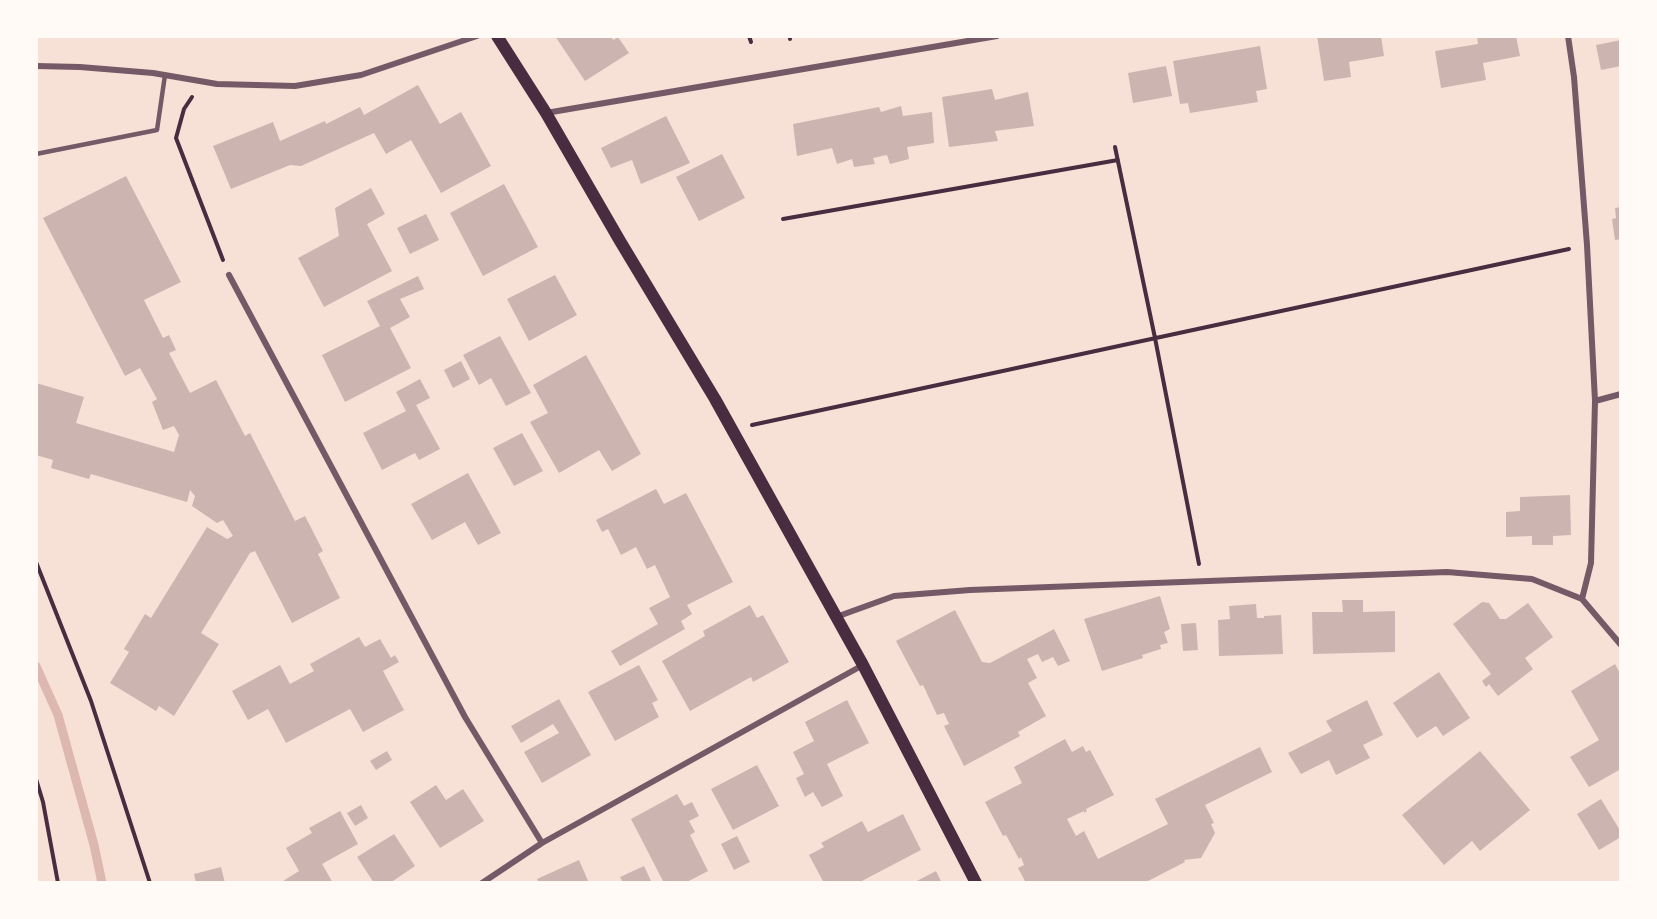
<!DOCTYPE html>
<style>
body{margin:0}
#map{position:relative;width:1657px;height:919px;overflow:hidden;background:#f7e1d7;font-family:"Titillium Web",sans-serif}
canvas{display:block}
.frame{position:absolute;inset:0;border:38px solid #fffaf5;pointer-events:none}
</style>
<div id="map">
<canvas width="1657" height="919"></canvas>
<div class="frame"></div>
</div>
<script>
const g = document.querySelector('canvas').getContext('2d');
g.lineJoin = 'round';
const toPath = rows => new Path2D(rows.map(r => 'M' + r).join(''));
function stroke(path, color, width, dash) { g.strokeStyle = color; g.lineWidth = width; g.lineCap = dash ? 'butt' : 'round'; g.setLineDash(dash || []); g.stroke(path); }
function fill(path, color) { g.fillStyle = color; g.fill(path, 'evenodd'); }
stroke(toPath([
 [36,666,58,715,94,845,102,883]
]), '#dcb8b0', 9);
fill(toPath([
 [555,36,611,36,613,40,618,37,629,53,585,81],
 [1317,36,1381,36,1384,56,1349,62,1351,77,1324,81],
 [1477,36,1516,36,1520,56,1483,63,1486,80,1441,88,1435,51,1478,44],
 [1621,40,1621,66,1601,70,1596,45],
 [1260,46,1267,89,1256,91,1258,102,1190,113,1188,103,1180,104,1173,61],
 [1166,66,1172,96,1133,103,1128,73],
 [418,85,440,124,461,112,491,166,441,193,411,140,386,154,374,133,301,166,290,165,231,189,213,146,273,122,280,141,325,121,326,124,360,107,364,115],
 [992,89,995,100,1028,92,1034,126,995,131,998,141,949,147,942,97],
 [901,106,903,116,932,112,934,143,907,147,909,159,890,164,887,155,873,158,875,164,854,167,852,159,837,164,832,148,797,156,793,124,879,107,881,112],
 [666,116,690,163,641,184,632,160,611,168,601,148],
 [722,154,745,198,699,221,676,177],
 [126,176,181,282,144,300,163,338,169,335,176,350,169,353,190,393,216,380,245,436,250,433,295,521,305,516,323,551,318,554,340,598,292,623,255,551,250,553,201,633,219,644,174,716,159,706,156,711,110,683,129,652,124,649,145,614,151,618,207,527,227,539,233,536,223,520,217,523,192,506,195,496,190,490,187,502,91,474,89,479,51,468,53,460,36,455,36,383,84,397,76,423,174,452,179,435,174,426,163,430,152,402,157,399,140,368,125,376,43,218],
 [504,184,538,247,483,276,450,213],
 [371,188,385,214,367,224,392,271,324,307,298,258,339,236,335,208],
 [1621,207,1621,239,1615,240,1612,219,1616,218,1615,208],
 [426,214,439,240,410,254,397,228],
 [555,275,577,315,529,341,507,299],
 [418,276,424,289,400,299,410,317,390,328,411,368,345,402,322,355,380,326,367,301],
 [500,336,531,393,506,406,491,378,479,385,463,355],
 [586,355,641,454,612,471,599,450,559,473,530,422,548,413,533,385],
 [461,361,470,379,453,388,444,370],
 [420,379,430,398,416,405,440,449,419,460,415,453,382,470,363,433,406,411,396,392],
 [522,433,543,471,514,486,493,448],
 [468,473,501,533,478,545,465,522,432,540,411,504],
 [656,489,664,504,686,493,733,582,687,605,692,614,681,621,685,629,620,666,611,651,658,624,649,608,670,597,655,565,647,569,636,547,621,555,608,529,602,532,596,520],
 [1570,495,1571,535,1553,536,1553,545,1532,545,1532,536,1506,537,1506,512,1520,511,1520,497],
 [1160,596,1170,629,1164,632,1168,643,1160,645,1161,649,1142,655,1143,658,1102,671,1084,619],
 [1342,600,1363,600,1363,612,1395,611,1395,652,1313,654,1312,612,1343,612],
 [1482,602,1489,603,1500,619,1506,619,1528,603,1553,637,1525,658,1533,669,1498,696,1489,684,1486,687,1482,681,1491,674,1453,624],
 [1256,604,1257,618,1264,618,1264,616,1281,615,1283,654,1219,656,1218,620,1230,619,1229,606],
 [750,605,757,618,763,615,789,662,753,682,751,677,690,711,662,661,705,636,703,631],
 [955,610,982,662,990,663,1054,629,1070,661,1058,666,1053,657,1042,662,1038,654,1027,659,1037,678,1028,683,1046,716,1018,732,1020,736,964,766,944,726,949,724,944,713,937,715,923,685,920,686,896,641],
 [1196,623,1198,650,1183,651,1181,624],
 [359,637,365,647,380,639,391,658,395,655,399,662,383,671,404,710,363,732,350,709,286,743,268,709,248,720,232,691,280,665,290,684,314,671,310,664],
 [1615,664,1621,675,1621,769,1589,787,1570,757,1599,740,1571,691],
 [639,665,658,700,652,703,659,717,615,741,588,692],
 [1439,672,1470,718,1443,736,1436,726,1417,738,1393,703],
 [559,699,591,755,542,783,524,752,559,733,553,724,521,743,511,726],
 [847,700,869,743,827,764,843,796,822,807,813,792,805,797,796,778,804,774,793,752,814,741,805,722],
 [1367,700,1383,735,1363,745,1370,758,1336,775,1329,760,1301,774,1288,753,1332,731,1326,721],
 [1065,739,1072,752,1083,746,1086,752,1090,750,1114,795,1086,809,1087,811,1084,813,1084,811,1067,819,1076,836,1084,831,1098,859,1168,824,1155,799,1260,747,1272,772,1205,805,1214,823,1211,824,1215,833,1201,858,1184,860,1185,862,1148,881,1149,883,1026,883,1018,868,1024,865,1021,857,1019,859,1006,835,1003,836,985,802,1022,783,1014,767],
 [387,751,392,760,376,770,370,761],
 [1480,751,1530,810,1480,851,1472,841,1444,865,1402,815],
 [757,765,779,806,733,830,711,789],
 [436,785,446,800,463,789,484,821,440,848,410,802],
 [677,794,684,806,692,802,699,816,689,821,695,832,690,835,708,871,685,883,664,883,631,819],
 [1601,799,1621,832,1621,837,1599,850,1577,814],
 [361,805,368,818,355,826,347,813],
 [340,811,358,844,322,864,333,883,280,883,299,871,286,848,312,833,309,828],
 [903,814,921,850,858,883,824,883,809,855,824,847,821,843,862,821,868,832],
 [394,834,415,866,390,883,374,883,357,857],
 [737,836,750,862,734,870,721,844],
 [579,860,589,883,539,883,537,879],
 [644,866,652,883,623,883,620,877],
 [221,867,225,883,196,883,194,874],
 [936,871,942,883,913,883]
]), '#ccb4b1');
stroke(toPath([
 [749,36,751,42],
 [790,36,790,39],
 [192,97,184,109,176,138,223,260],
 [1115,147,1155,338,1199,564],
 [783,219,1118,160],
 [752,425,1569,249],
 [36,562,91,701,150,883],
 [36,779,43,802,58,883]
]), '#4a2c40', 4);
stroke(toPath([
 [36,154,157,130,165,75]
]), '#755966', 4.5);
stroke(toPath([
 [1568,36,1574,77,1587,245,1595,401,1591,563,1582,599,1621,645],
 [36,66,80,67,153,73,217,84,295,86,361,75,477,36],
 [546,113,997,36],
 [229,275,465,717,542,843],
 [1595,401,1621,394],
 [836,617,894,596,970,590,1447,572,1532,579,1582,599],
 [482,883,542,843,863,665]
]), '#755966', 6);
stroke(toPath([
 [497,36,546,113,620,241,715,399,863,665,976,883]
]), '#4a2c40', 12);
</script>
